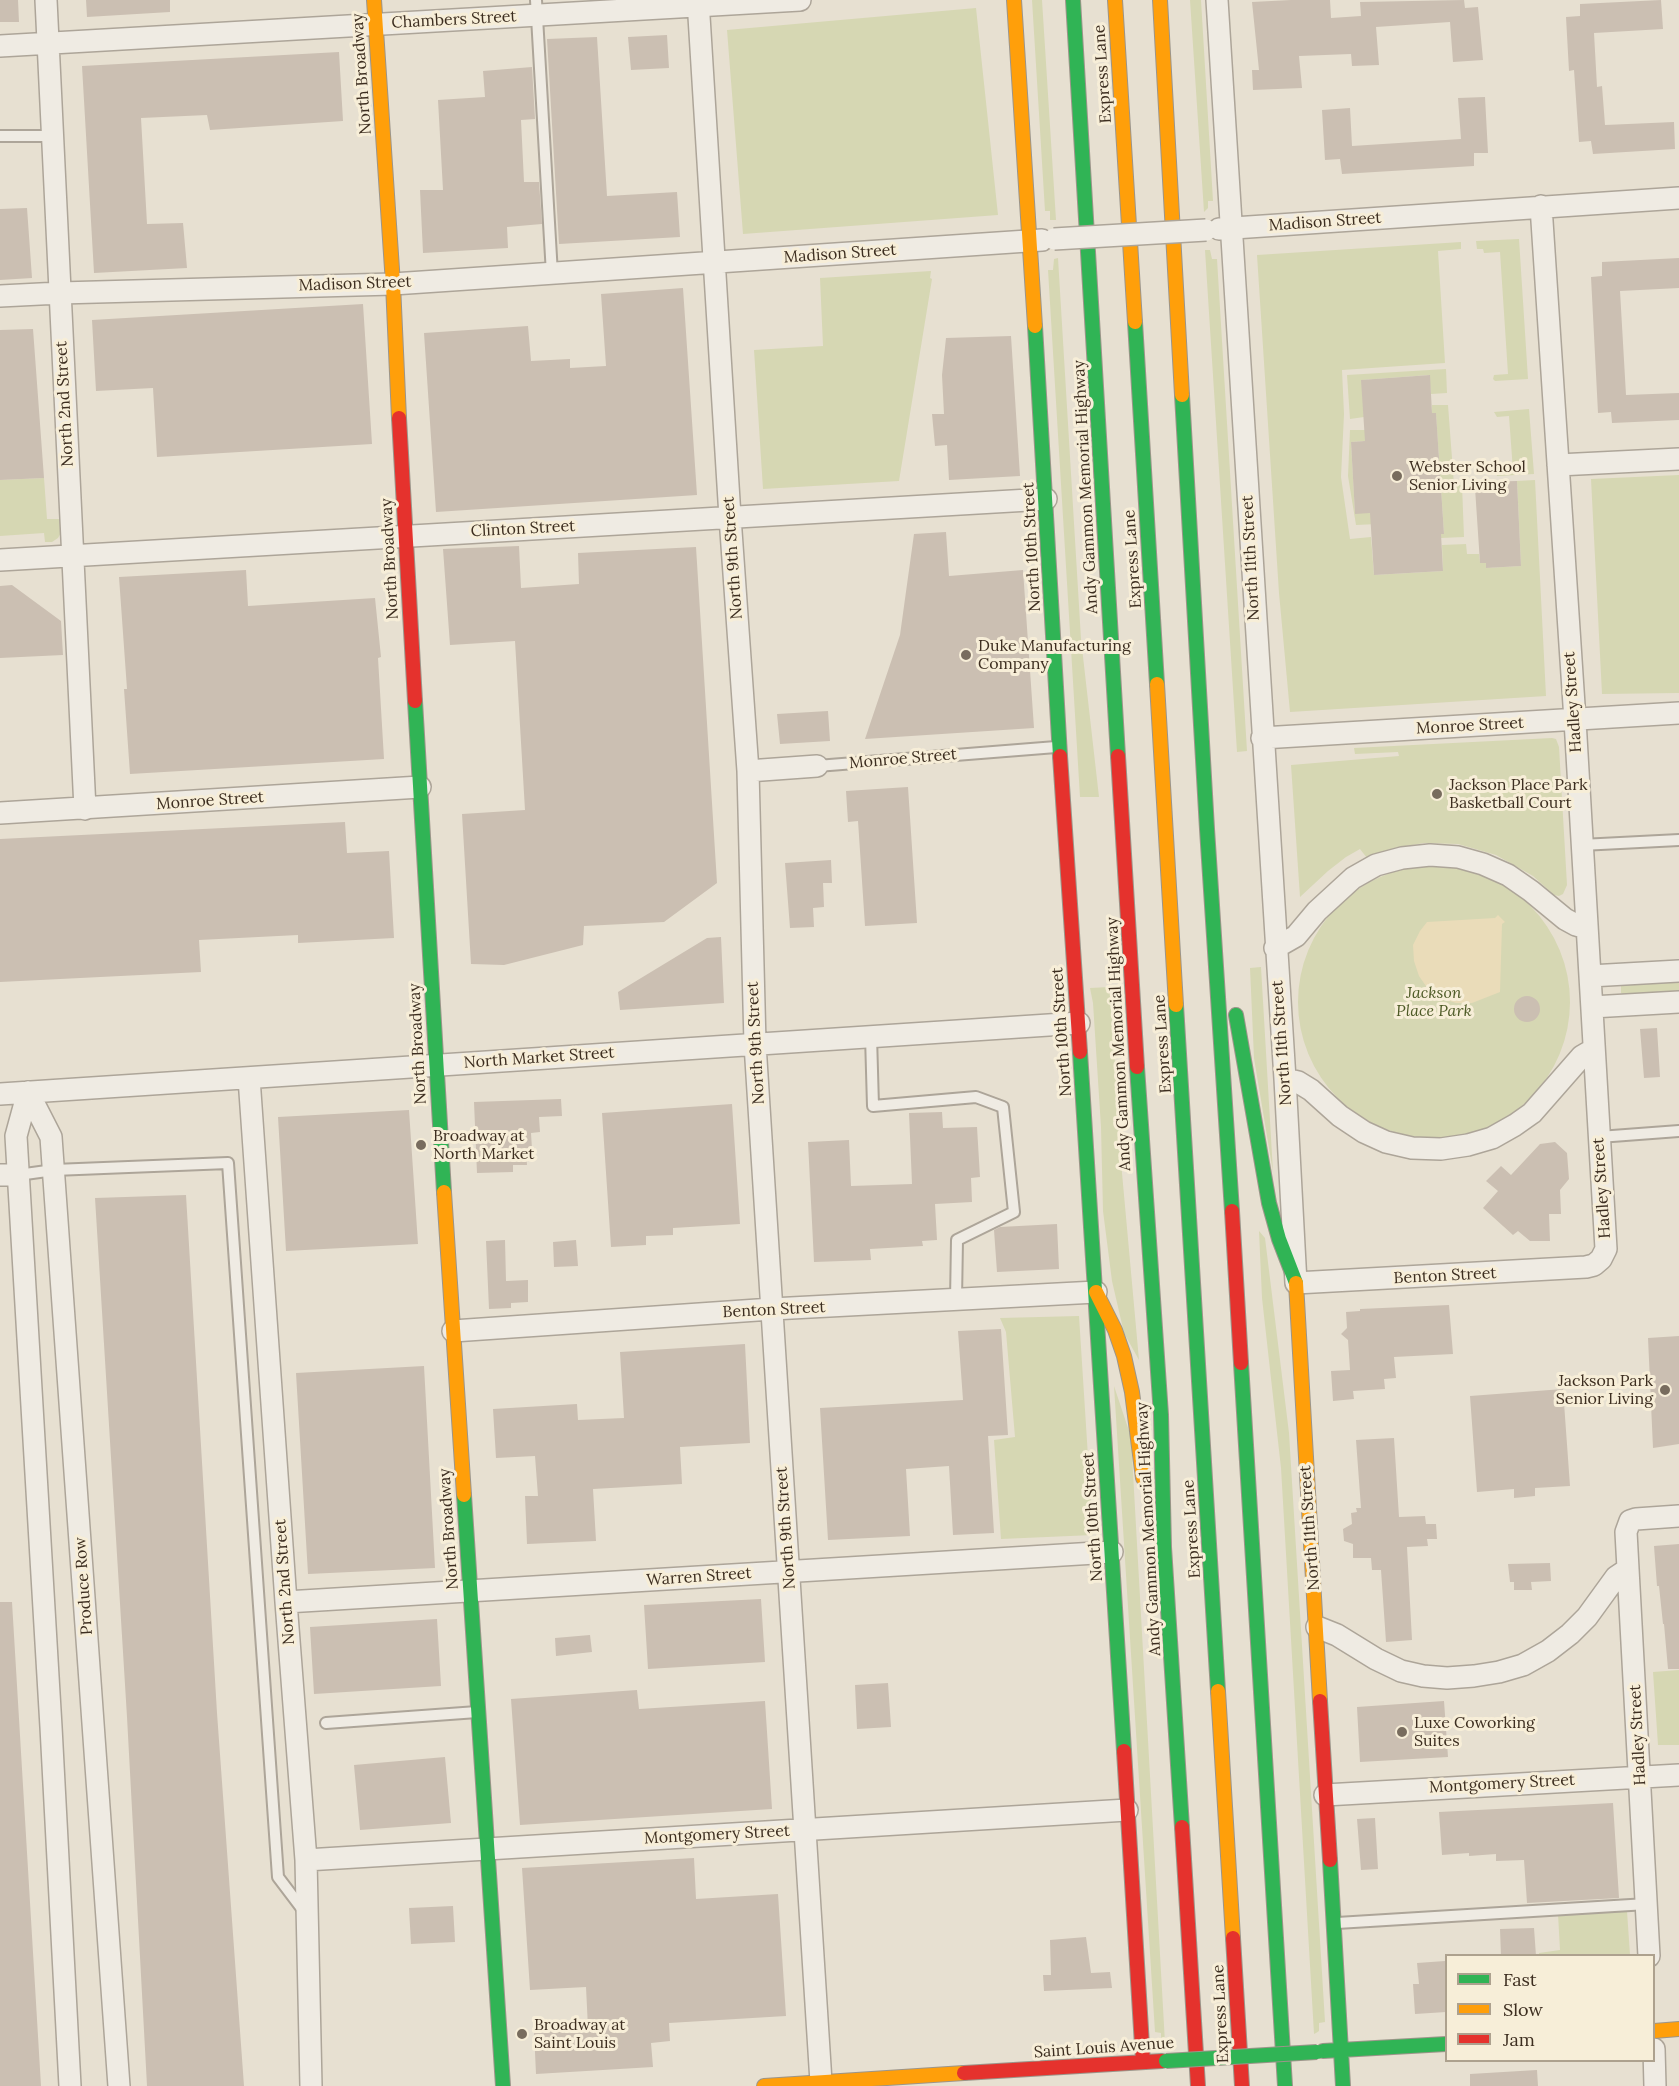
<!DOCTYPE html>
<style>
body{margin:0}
#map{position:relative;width:1679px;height:2086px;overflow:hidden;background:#e7e0d1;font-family:Lora,serif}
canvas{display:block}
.legend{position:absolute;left:1445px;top:1954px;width:210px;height:108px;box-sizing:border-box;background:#f7eed8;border:2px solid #ada18e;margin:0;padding:8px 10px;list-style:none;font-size:18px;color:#3d2e20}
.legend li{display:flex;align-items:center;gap:12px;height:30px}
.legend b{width:30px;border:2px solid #ada18e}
</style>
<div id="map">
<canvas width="1679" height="2086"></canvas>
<ul class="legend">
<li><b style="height:8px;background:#30b455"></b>Fast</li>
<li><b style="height:8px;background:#ff9f0a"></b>Slow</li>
<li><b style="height:8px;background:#e5322d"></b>Jam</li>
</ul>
</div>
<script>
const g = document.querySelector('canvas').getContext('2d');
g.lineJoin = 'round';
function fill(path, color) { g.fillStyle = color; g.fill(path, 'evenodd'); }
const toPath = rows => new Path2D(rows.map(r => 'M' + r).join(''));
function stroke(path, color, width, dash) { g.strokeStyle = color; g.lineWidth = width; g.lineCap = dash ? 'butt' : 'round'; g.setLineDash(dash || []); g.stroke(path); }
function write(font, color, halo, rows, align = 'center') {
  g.font = font + ' Lora,serif'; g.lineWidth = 6; g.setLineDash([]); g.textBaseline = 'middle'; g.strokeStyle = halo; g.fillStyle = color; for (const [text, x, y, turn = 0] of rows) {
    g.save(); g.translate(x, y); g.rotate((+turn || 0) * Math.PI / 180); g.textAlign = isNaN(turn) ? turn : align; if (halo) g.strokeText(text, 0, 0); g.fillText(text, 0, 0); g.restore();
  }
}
fill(toPath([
 [1032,0,1042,0,1056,220,1050,220,1050,211,1045,211],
 [1190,0,1201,0,1213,201,1208,201,1208,208,1204,212],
 [976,8,998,215,743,234,727,30],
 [1519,239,1528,379,1495,381,1493,379,1494,375,1508,374,1500,252,1484,253,1483,249,1477,249,1476,241],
 [1461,242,1461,249,1438,251,1445,363,1342,370,1344,414,1341,477,1350,539,1371,537,1374,575,1443,571,1442,545,1466,544,1467,554,1479,554,1480,562,1486,563,1486,568,1521,566,1517,481,1535,480,1546,696,1290,712,1279,593,1257,255],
 [1205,250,1210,250,1212,259,1217,259,1247,751,1237,752],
 [1058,258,1081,639,1099,797,1080,797,1048,270,1053,270,1054,259],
 [931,271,930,278,932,279,899,481,763,489,754,350,823,346,820,278],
 [1446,369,1447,393,1431,394,1429,375,1362,380,1364,417,1350,419,1347,375],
 [1432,405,1448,405,1454,485,1462,485,1464,537,1441,538,1441,534,1444,534,1436,414,1432,413],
 [1529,409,1534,474,1497,476,1496,472,1513,471,1509,416,1497,417,1494,412],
 [1350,430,1365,430,1392,439,1351,442,1355,513,1398,511,1399,523,1356,525,1348,476],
 [1679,475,1679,693,1602,694,1591,479],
 [44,478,47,519,61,519,62,531,58,538,52,542,45,542,44,533,0,536,0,480],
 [1552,738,1556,739,1559,747,1567,885,1563,894,1559,896,1554,895,1533,876,1496,855,1458,844,1424,843,1394,848,1367,858,1360,849,1346,857,1328,871,1300,897,1291,765,1399,756,1398,752,1355,754,1354,748],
 '1298 1002a136 136 0 1 1 272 0a136 136 0 1 1-272 0Z',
 [1261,967,1273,1172,1254,1058,1250,968],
 [1679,980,1679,991,1625,995,1621,993,1621,986,1624,983],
 [1110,987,1122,1173,1139,1360,1124,1333,1112,1281,1103,1211,1101,1127,1093,1003,1090,988],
 [1259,1231,1265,1238,1289,1433,1325,2022,1319,2023,1319,2031,1316,2033,1314,2034,1281,1468,1262,1298],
 [1079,1316,1093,1535,1001,1539,994,1440,1015,1437,1006,1332,1000,1318],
 [1114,1386,1131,1437,1165,2043,1161,2040,1161,2033,1155,2032],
 [1679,1670,1679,1745,1658,1745,1653,1672],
 [1627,1911,1630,1955,1539,1956,1539,1953,1560,1950,1558,1914]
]), '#d6d7b3');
fill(toPath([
 [1498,915,1505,922,1502,924,1500,992,1472,1003,1456,1003,1441,998,1428,989,1419,976,1414,961,1413,945,1420,931,1427,922,1495,918]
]), '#eadcb9');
fill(toPath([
 [0,0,18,0,19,22,0,22],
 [86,0,170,0,170,12,87,17],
 [1291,0,1330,0,1331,18,1361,16,1360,2,1464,0,1465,8,1478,7,1483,60,1453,62,1450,22,1376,27,1379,65,1352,66,1351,54,1299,56,1302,88,1253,90,1252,70,1259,70,1252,2],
 [1661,0,1663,29,1594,33,1597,87,1602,86,1605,125,1674,122,1675,149,1593,154,1591,141,1579,142,1574,70,1569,71,1566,17,1580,16,1580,4],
 [667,35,669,68,631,70,628,37],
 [597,37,607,196,677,192,680,237,559,244,547,39],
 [339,52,343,121,210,130,207,115,141,118,147,224,183,223,187,268,94,273,82,66],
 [532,67,535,119,521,120,524,182,539,182,542,224,507,227,508,248,423,253,420,190,443,190,438,100,485,97,483,71],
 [1485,97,1488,153,1474,153,1474,166,1342,174,1340,159,1325,160,1322,110,1350,108,1352,146,1461,139,1458,98],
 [27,208,32,278,0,280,0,209],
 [1679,258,1679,288,1620,291,1626,395,1679,393,1679,420,1612,423,1611,412,1598,413,1591,277,1602,276,1602,262],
 [683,288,697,495,436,512,424,333,528,326,531,361,570,359,570,368,606,366,601,294],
 [363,304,372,444,157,457,153,388,96,391,92,320],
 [33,329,44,478,0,480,0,330],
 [1011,336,1020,476,949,480,947,445,935,446,932,414,944,414,942,375,946,338],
 [1430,375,1432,413,1436,413,1444,534,1441,534,1443,571,1374,575,1370,513,1355,514,1351,442,1365,441,1361,380],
 [1517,481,1521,566,1486,568,1486,563,1480,563,1475,488,1480,488,1480,482],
 [946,532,949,576,1023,570,1034,728,865,739,900,635,914,534],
 [519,546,521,588,579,584,578,553,696,547,717,883,664,922,584,926,583,945,504,965,471,964,462,814,525,810,515,641,450,645,443,549],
 [246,570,248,606,375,598,381,657,378,658,384,759,130,774,124,689,127,689,119,577],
 [12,585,61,621,63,655,0,658,0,586],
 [828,711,830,741,780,744,777,714],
 [908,787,917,923,865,926,858,821,848,822,846,791],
 [345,822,347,853,389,851,394,938,298,943,298,935,199,940,201,972,0,982,0,839],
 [831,860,832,883,823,883,824,907,813,908,814,927,790,928,785,863],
 [721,937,724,1003,620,1010,618,992,707,938],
 '1514 1009a13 13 0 1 1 26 0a13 13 0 1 1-26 0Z',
 [1657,1028,1660,1077,1644,1078,1640,1029],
 [561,1099,562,1116,539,1117,540,1132,531,1133,532,1149,526,1149,527,1165,513,1165,513,1172,477,1173,474,1102],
 [732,1104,740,1224,673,1228,673,1235,646,1236,646,1245,611,1247,602,1113],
 [409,1110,418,1244,286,1251,278,1117],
 [942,1112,943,1128,977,1127,980,1177,971,1178,972,1202,935,1204,937,1240,922,1241,923,1246,870,1249,871,1260,814,1262,808,1142,849,1140,851,1186,912,1184,909,1113],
 [1555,1142,1567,1153,1569,1179,1560,1190,1561,1214,1549,1214,1550,1241,1530,1241,1518,1231,1513,1235,1483,1208,1498,1191,1486,1181,1501,1166,1511,1175,1540,1144],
 [186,1195,217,1713,244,2086,147,2086,127,1717,95,1198],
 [1057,1224,1059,1269,997,1272,994,1230,1000,1227],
 [505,1240,506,1281,528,1280,528,1302,511,1303,511,1308,489,1309,486,1241],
 [576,1240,578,1266,554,1267,553,1242],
 [1449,1305,1453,1354,1394,1357,1396,1378,1384,1379,1385,1389,1353,1391,1354,1399,1333,1401,1331,1371,1350,1370,1348,1340,1341,1334,1347,1328,1346,1312,1360,1311,1360,1309],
 [1001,1329,1008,1435,988,1436,994,1533,953,1535,949,1466,906,1469,910,1536,828,1540,820,1408,963,1400,958,1331],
 [1679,1336,1679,1444,1653,1448,1648,1338],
 [745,1344,750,1443,680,1447,682,1484,593,1489,596,1541,527,1544,525,1496,538,1496,535,1456,496,1458,493,1409,577,1404,578,1420,624,1418,620,1352],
 [424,1366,435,1568,308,1574,296,1373],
 [1563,1389,1570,1486,1535,1488,1535,1496,1514,1498,1514,1489,1477,1492,1470,1396],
 [1394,1438,1399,1517,1425,1516,1426,1524,1436,1524,1437,1539,1427,1539,1428,1546,1407,1547,1412,1640,1386,1642,1381,1570,1372,1570,1371,1558,1353,1558,1353,1544,1344,1541,1343,1529,1352,1524,1351,1513,1357,1512,1356,1508,1361,1508,1356,1440],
 [1679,1544,1679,1669,1668,1669,1664,1624,1663,1624,1659,1586,1657,1586,1654,1546],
 [1550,1563,1551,1581,1531,1582,1532,1590,1514,1590,1514,1582,1510,1582,1508,1564],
 [761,1599,765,1662,648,1669,644,1605],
 [0,1602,12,1602,41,2086,0,2086],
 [437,1619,441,1686,314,1694,310,1627],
 [590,1635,592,1652,556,1656,555,1638],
 [888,1683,891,1727,857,1729,855,1685],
 [637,1690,639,1709,765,1701,772,1809,520,1825,511,1699],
 [1444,1701,1448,1757,1360,1762,1357,1707],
 [445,1757,451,1823,360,1830,354,1765],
 [1613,1803,1619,1898,1527,1903,1524,1860,1496,1861,1496,1854,1469,1856,1469,1853,1442,1855,1439,1812],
 [1375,1818,1378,1869,1361,1870,1357,1819],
 [694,1858,696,1899,778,1894,786,2016,669,2023,670,2041,651,2043,653,2067,536,2074,534,2031,588,2028,586,1987,530,1990,522,1868],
 [453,1906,455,1942,411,1944,409,1908],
 [1534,1928,1536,1956,1501,1956,1500,1929],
 [1086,1937,1091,1973,1110,1972,1112,1988,1044,1991,1043,1975,1051,1975,1050,1940],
 [1445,1961,1446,2012,1415,2014,1413,1984,1419,1984,1417,1963],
 [1537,2070,1538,2086,1470,2086,1470,2074]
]), '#cbbfb2');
const lane = toPath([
 [536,0,552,274],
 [0,136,52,136],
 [817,766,1056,747],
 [1581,845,1679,840],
 [871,1036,873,1106,976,1097,1003,1107,1014,1212,957,1240,956,1300],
 [1599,1137,1679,1131],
 [18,1175,54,1170,228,1163,278,1877,306,1914],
 [326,1723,477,1712],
 [1337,1923,1647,1904]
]);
const street = toPath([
 [46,0,85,809],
 [698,0,730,517,748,771,755,1044,821,2082],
 [1217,0,1285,1079,1296,1283,1586,1267,1594,1265,1601,1259,1606,1249,1575,720,1541,206],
 [0,46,800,0],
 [1219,229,1679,198],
 [0,296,60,293,393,284,1042,240],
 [1558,465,1679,459],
 [0,560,1046,499],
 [1262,738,1679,713],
 [748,771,817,766],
 [0,813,420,787],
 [1275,948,1296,936,1317,911,1353,878,1376,865,1402,858,1430,855,1458,857,1483,864,1508,875,1531,891,1565,919,1576,925,1586,928],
 [1590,976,1679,971],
 [1592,1007,1679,1002],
 [249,1078,286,1602,306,1860,311,2086],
 [1285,1079,1298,1082,1311,1090,1340,1116,1364,1132,1386,1142,1412,1148,1441,1149,1468,1145,1492,1138,1515,1125,1532,1113,1582,1056,1594,1049],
 [28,1092,51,1137,119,2086],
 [28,1092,16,1136,51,1727,70,2086],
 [0,1094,1079,1023],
 [0,1175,18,1175],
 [453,1331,772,1309,1096,1292],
 [286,1602,1112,1552],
 [1317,1627,1337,1635,1376,1659,1401,1671,1423,1676,1447,1678,1474,1676,1499,1672,1523,1665,1548,1651,1570,1634,1587,1617,1616,1577,1628,1569],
 [1325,1795,1679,1775],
 [306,1860,1127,1810],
 [1649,1956,1626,1532,1630,1521,1636,1519,1679,1516],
 [1654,2049,1655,2086]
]);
const fast = toPath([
 [1073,0,1118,756],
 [1135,322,1157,684],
 [1035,326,1060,756],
 [1182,395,1207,829,1232,1211],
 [415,701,444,1192],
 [1176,1005,1218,1691],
 [1236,1015,1269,1203,1279,1239,1296,1283],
 [1080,1052,1124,1751],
 [1137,1067,1161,1415,1164,1547,1182,1827],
 [1241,1363,1285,2086],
 [464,1495,503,2086],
 [1330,1860,1343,2086],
 [1323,2051,1446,2044]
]);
const slow = toPath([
 [374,0,393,284,399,418],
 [1014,0,1035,326],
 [1115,0,1135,322],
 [1160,0,1182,395],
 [1157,684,1176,1005],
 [444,1192,464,1495],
 [1296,1283,1320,1701],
 [1096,1292,1115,1330,1124,1356,1132,1392,1143,1478],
 [1218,1691,1233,1938],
 [1654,2031,1679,2029],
 [764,2086,964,2073]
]);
const jam = toPath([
 [399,418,415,701],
 [1060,756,1080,1052],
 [1118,756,1137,1067],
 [1232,1211,1241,1363],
 [1320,1701,1330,1860],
 [1124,1751,1143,2062],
 [1182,1827,1198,2086],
 [1233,1938,1242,2086],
 [964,2073,1162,2061]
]);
stroke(lane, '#ada599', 14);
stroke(street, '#ada599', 24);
stroke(fast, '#9c958a', 16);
stroke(slow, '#9c958a', 16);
stroke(jam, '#9c958a', 16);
stroke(lane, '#efebe3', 10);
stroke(street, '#efebe3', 21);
stroke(fast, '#30b455', 14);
stroke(slow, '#ff9f0a', 14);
stroke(jam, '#e5322d', 14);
const streetBridge = toPath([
 [1054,239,1206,230]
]);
const fastBridge = toPath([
 [1166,2061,1317,2052]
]);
stroke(streetBridge, '#ada599', 24, []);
stroke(fastBridge, '#9c958a', 16, []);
stroke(streetBridge, '#efebe3', 21);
stroke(fastBridge, '#30b455', 14);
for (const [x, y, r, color] of [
 [1397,476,6,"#786c5e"],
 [966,655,6,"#786c5e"],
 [1437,794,6,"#786c5e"],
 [421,1145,6,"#786c5e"],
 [1665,1390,6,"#786c5e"],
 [1402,1732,6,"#786c5e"],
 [522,2034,6,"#786c5e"]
]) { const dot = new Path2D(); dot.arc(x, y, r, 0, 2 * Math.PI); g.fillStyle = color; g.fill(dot); stroke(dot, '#f7eed8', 2); }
write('16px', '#3d2e20', '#f7eed8', [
 ["Chambers Street",454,20,-3],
 ["North Broadway",362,74,-94],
 ["Express Lane",1103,74,-94],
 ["Madison Street",1325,222,-4],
 ["Madison Street",840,254,-4],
 ["Madison Street",355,284,-2],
 ["North 2nd Street",65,404,-93],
 ["Andy Gammon Memorial Highway",1086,487,-93],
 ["Clinton Street",523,529,-3],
 ["North 10th Street",1032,547,-93],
 ["North 9th Street",733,558,-94],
 ["North 11th Street",1251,558,-93],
 ["North Broadway",390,559,-93],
 ["Express Lane",1133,559,-94],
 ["Hadley Street",1573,702,-94],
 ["Monroe Street",1470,726,-3],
 ["Monroe Street",903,759,-5],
 ["Monroe Street",210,801,-4],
 ["North 10th Street",1062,1032,-94],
 ["North 9th Street",756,1043,-93],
 ["North 11th Street",1282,1043,-94],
 ["North Broadway",418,1044,-93],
 ["Andy Gammon Memorial Highway",1119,1044,-93],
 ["Express Lane",1163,1044,-94],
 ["North Market Street",539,1058,-4],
 ["Hadley Street",1602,1188,-94],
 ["Benton Street",1445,1276,-3],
 ["Benton Street",774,1310,-3],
 ["North 10th Street",1093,1517,-94],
 ["North 9th Street",786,1528,-94],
 ["North 11th Street",1310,1528,-94],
 ["North Broadway",449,1529,-94],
 ["Andy Gammon Memorial Highway",1149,1529,-93],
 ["Express Lane",1192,1529,-94],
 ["Warren Street",699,1577,-4],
 ["North 2nd Street",285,1582,-94],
 ["Produce Row",84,1586,-94],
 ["Hadley Street",1638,1735,-93],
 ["Montgomery Street",1502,1784,-3],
 ["Montgomery Street",717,1835,-3],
 ["Express Lane",1221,2014,-93],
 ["Saint Louis Avenue",1104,2048,-4]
]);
write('16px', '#3d2e20', '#f7eed8', [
 ["Webster School",1409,467],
 ["Senior Living",1409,485],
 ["Duke Manufacturing",978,646],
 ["Company",978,664],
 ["Jackson Place Park",1449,785],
 ["Basketball Court",1449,803],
 ["Broadway at",433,1136],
 ["North Market",433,1154],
 ["Jackson Park",1653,1381,"right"],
 ["Senior Living",1653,1399,"right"],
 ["Luxe Coworking",1414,1723],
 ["Suites",1414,1741],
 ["Broadway at",534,2025],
 ["Saint Louis",534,2043]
], 'left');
write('italic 16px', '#4d5a26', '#f7eed8', [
 ["Jackson",1434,993],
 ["Place Park",1434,1011]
]);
</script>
